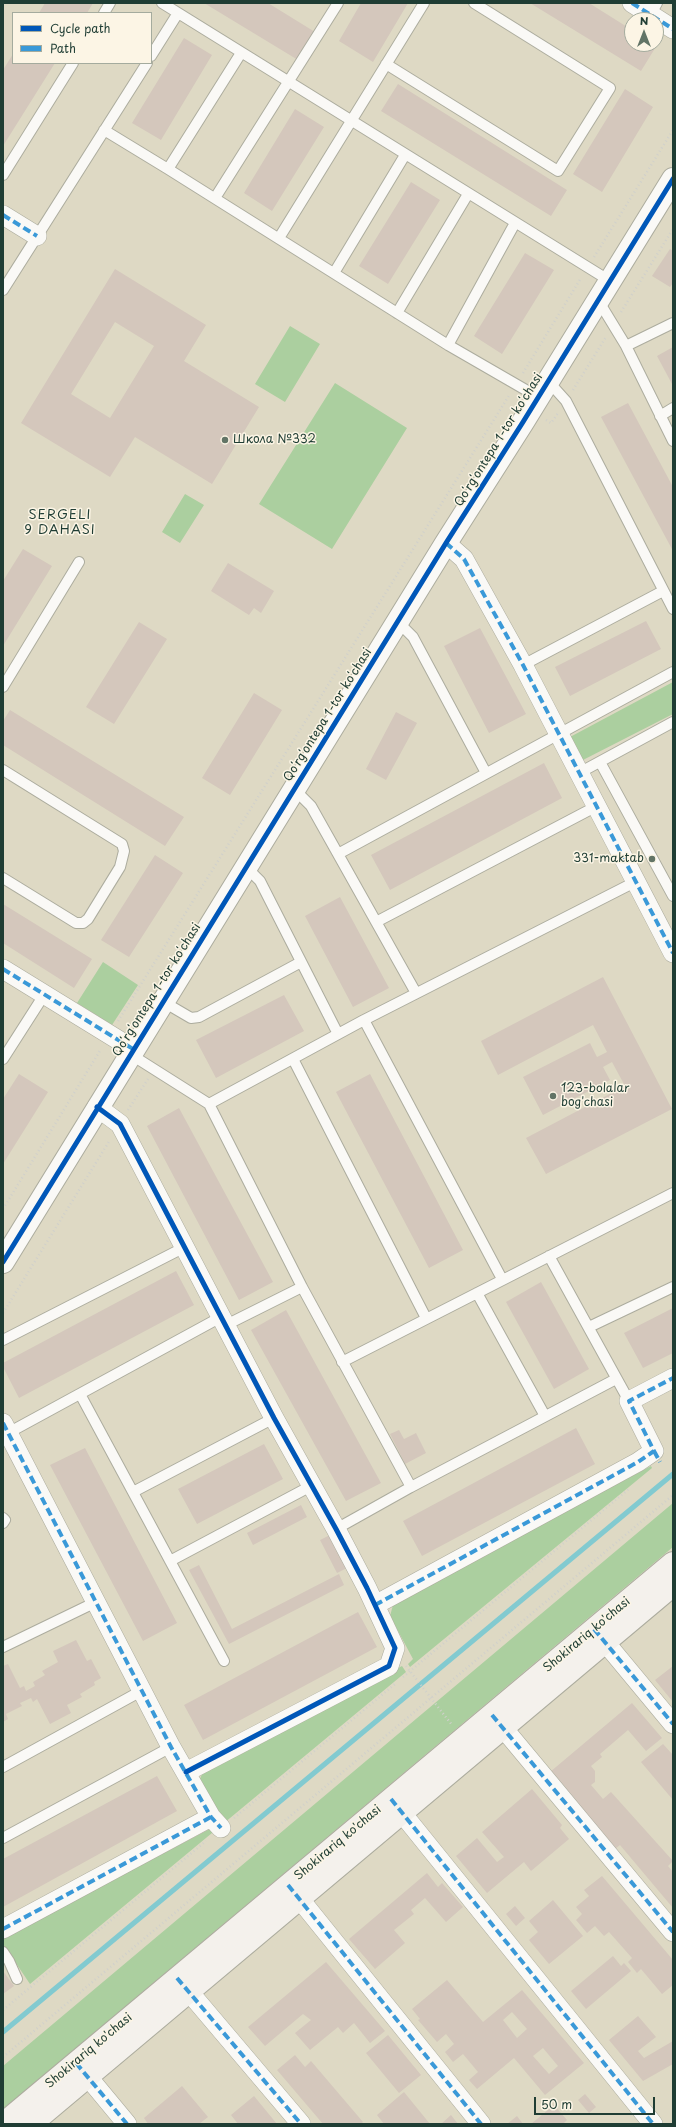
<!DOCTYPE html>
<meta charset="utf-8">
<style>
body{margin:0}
#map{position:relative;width:676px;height:2127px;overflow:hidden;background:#ded9c4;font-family:"Playpen Sans",sans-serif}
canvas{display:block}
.frame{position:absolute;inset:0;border:4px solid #1f3d34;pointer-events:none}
.legend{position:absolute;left:12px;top:12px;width:140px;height:52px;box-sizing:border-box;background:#fcf5e5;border:1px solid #a4ab9e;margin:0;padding:5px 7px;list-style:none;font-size:12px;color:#1f3d34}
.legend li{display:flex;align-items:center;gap:8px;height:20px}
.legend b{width:20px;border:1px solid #a4ab9e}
.north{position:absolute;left:624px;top:12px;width:40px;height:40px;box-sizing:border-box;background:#fcf5e5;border:1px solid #a4ab9e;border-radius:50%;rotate:0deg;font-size:11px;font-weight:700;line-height:16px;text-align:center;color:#1f3d34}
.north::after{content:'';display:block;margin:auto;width:14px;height:18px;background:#627466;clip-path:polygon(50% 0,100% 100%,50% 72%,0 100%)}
.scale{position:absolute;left:534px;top:2097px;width:121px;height:18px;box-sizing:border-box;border:2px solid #1f3d34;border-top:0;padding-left:5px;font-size:12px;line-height:14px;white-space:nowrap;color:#1f3d34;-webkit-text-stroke:3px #fcf5e5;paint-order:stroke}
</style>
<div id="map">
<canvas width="676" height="2127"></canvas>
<div class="frame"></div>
<ul class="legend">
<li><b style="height:5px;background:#0057b8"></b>Cycle path</li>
<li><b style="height:5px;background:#3a99d8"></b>Path</li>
</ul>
<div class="north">N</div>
<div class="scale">50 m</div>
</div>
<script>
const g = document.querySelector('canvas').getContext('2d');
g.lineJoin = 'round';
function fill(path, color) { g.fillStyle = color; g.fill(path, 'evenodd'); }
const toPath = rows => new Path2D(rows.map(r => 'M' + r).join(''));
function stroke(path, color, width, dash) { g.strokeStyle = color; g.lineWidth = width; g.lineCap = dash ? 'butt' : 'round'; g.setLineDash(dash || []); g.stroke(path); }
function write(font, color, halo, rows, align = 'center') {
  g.font = font + ' "Playpen Sans",sans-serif'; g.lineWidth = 3; g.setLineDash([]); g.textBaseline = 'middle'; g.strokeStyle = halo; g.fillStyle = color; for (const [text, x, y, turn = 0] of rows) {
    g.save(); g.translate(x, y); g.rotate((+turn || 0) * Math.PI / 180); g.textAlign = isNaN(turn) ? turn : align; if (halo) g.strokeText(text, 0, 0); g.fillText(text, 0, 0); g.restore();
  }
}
fill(toPath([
 [290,326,320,344,285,402,255,384],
 [335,383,407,428,332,549,259,504],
 [185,494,204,505,180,543,162,532],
 [673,682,673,714,581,761,570,737],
 [103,962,138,985,112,1025,77,1003],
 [651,1466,652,1468,410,1667,408,1664,413,1659,390,1616,393,1605,401,1598],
 [673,1503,673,1547,3,2109,3,2066],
 [402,1666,406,1672,30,1984,3,1944,3,1938,223,1822,200,1779,202,1774,210,1768]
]), '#abcf9f');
stroke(toPath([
 [3,2032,673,1474]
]), '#82cad0', 5);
fill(toPath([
 [45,3,93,3,87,13,39,13],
 [204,3,268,3,315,32,298,60],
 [361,3,408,3,373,62,339,41],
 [530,3,589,3,632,30,632,44,657,45,641,71],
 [184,38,212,55,161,140,132,123],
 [13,54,13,63,55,63,3,146,3,70],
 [398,84,567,190,551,216,381,111],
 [625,89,653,107,602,192,573,174],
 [295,109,324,127,272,211,244,193],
 [411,182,440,200,388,284,359,266],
 [670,249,673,251,673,283,670,287,652,276],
 [525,253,554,270,502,354,474,336],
 [115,269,206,325,184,361,259,407,212,484,135,437,110,477,21,423],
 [115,322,154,346,110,418,71,394],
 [673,347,673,384,672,384,657,356],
 [628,403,673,487,673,551,601,417],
 [23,549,52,566,3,646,3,581],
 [228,563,274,591,261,613,254,608,249,615,211,591],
 [646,621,661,649,570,696,555,667],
 [139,622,167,639,114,724,86,707],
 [480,628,526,714,489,733,444,646],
 [254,693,282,710,230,795,202,778],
 [10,710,184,817,165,846,3,745,3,721],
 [396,712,417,723,386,780,366,769],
 [544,763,562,798,390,890,371,855],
 [155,855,183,873,129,957,101,940],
 [340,897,389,988,353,1007,305,916],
 [3,904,92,959,74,988,3,943],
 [603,977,672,1109,546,1174,526,1138,625,1086,612,1062,603,1067,610,1080,543,1115,523,1077,590,1043,597,1057,607,1052,593,1025,498,1075,481,1041],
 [284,995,304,1031,216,1078,196,1040],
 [19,1074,48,1092,3,1164,3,1099],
 [370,1074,463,1250,429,1268,336,1092],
 [179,1108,273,1282,239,1300,147,1126],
 [176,1271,194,1305,19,1398,3,1367,3,1363],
 [541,1282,589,1369,554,1389,506,1302],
 [673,1308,673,1353,643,1368,624,1333],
 [286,1310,381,1483,346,1501,251,1330],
 [576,1428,595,1464,422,1556,403,1521],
 [399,1430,404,1439,416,1433,426,1453,405,1464,390,1434],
 [264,1444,283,1479,197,1524,178,1489],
 [85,1448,177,1623,143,1641,50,1465],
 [301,1505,307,1517,253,1545,247,1533],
 [330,1535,347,1568,337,1573,320,1540],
 [199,1565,232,1629,339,1574,344,1585,229,1644,189,1570],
 [358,1612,377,1647,203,1740,184,1705],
 [76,1640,87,1661,91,1659,101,1678,94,1682,95,1685,80,1694,82,1697,67,1705,71,1713,50,1724,37,1699,33,1702,31,1698,20,1703,22,1706,6,1714,8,1719,3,1722,3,1666,8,1664,20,1688,24,1686,26,1691,35,1686,33,1682,45,1675,42,1671,58,1662,53,1651],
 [673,1666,673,1702,655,1680],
 [632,1703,662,1738,646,1751,628,1730,600,1754,602,1757,591,1766,595,1771,595,1782,591,1785,603,1799,611,1792,673,1861,668,1866,673,1872,673,1908,620,1845,615,1849,550,1772],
 [663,1744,673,1755,673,1800,641,1762],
 [157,1776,177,1811,3,1907,3,1859],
 [532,1789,562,1825,560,1828,569,1839,531,1871,524,1862,487,1893,456,1856,477,1838,497,1862,504,1857,482,1832],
 [427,1873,438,1887,442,1883,463,1907,446,1922,425,1898,411,1910,414,1914,394,1930,405,1943,375,1969,349,1939],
 [602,1876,673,1960,673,1985,662,1994,641,1969,637,1973,628,1962,632,1958,609,1932,604,1936,595,1926,587,1933,576,1920,582,1914,576,1907,589,1896,584,1890],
 [553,1900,583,1936,549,1964,529,1940,538,1932,529,1921],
 [515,1906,525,1918,516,1926,506,1914],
 [613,1956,621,1966,624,1963,631,1971,586,2009,571,1991],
 [326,1962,385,2031,370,2043,354,2023,343,2033,338,2027,310,2050,295,2033,311,2020,303,2014,265,2046,248,2027],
 [3,1971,14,1986,3,1994],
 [447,1980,483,2022,522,1990,584,2063,545,2095,514,2058,477,2089,469,2080,478,2072,463,2054,453,2062,445,2052,454,2044,446,2034,437,2042,418,2020,420,2019,412,2009],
 [512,2012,527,2029,517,2038,503,2020],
 [543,2048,558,2066,549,2074,533,2056],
 [638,2016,656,2037,638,2051,644,2058,673,2041,673,2064,643,2081,609,2040],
 [388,2035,421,2075,399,2093,366,2053],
 [295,2055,305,2067,311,2061,363,2122,361,2124,323,2124,277,2070],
 [182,2086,208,2117,199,2124,148,2124,144,2118],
 [404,2092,430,2124,384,2124,377,2115],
 [585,2094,596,2107,589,2113,578,2100],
 [254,2096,277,2124,238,2124,231,2115],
 [554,2105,567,2120,563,2124,531,2124],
 [451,2115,458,2124,441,2124],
 [517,2116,523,2124,507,2124]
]), '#d4c7bc');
const service = toPath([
 [162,3,610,281],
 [104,13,110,3],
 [651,14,657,3],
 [151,56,178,13],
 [386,64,558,171,610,88,474,3],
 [104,130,168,169,448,345,538,397],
 [168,169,241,53],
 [3,175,73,63],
 [215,198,338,3],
 [279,238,424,3],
 [334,273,405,155],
 [3,290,147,63],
 [598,300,626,346,673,441],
 [397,313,468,194],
 [448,345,515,223],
 [626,346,673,323],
 [548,381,566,401,673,609],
 [660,416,673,408],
 [397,621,413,637,486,773],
 [523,665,663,591],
 [3,687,79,562],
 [600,762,673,896],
 [3,770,122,844,124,851,120,867,88,919,83,923,76,923,3,878],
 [579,773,673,722],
 [294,789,311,806,416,993],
 [338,854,673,672],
 [246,867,260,881,338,1034],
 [376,922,597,806],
 [162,1001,191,1018,199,1017,301,962],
 [364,1020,502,1279],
 [130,1054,209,1104,302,1287,411,1487],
 [3,1059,44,995],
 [293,1059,426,1318],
 [209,1104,364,1020,635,882],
 [549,1256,629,1401],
 [477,1293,545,1416],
 [226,1325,302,1287],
 [589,1327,673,1287],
 [3,1340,185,1247],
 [342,1362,673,1193],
 [80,1394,224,1661],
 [8,1433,221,1317],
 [133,1492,274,1418],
 [3,1518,5,1520,3,1523],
 [336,1529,411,1487,616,1379],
 [170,1561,311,1486],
 [3,1647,96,1602],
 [3,1767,143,1690],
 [3,1838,171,1747],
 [3,1952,9,1961,17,1979]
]);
const minor = toPath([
 [632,3,673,29],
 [3,215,37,236],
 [446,543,464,559,523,665,673,953],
 [3,969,133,1049],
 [97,1107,120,1124,274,1418,336,1529,367,1588,395,1648,389,1666,186,1772],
 [3,1423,171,1747,211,1817,221,1828],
 [375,1605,638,1462,654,1451,629,1401,673,1378],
 [595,1630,673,1724],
 [494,1717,673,1932],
 [393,1802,653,2124],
 [290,1887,481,2124],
 [3,1929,211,1817],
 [179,1980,301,2124],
 [78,2065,127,2124]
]);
const tertiary = toPath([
 [3,1262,446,543,523,422,673,179]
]);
const secondary = toPath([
 [3,2124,673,1563],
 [31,2124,673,1585]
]);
stroke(service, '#acac9e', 12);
stroke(minor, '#acac9e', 20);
stroke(tertiary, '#acac9e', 24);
stroke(secondary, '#acac9e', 24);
stroke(toPath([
 [594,257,673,130],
 [621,312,673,229],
 [523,373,581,278],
 [573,390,606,337],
 [546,420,551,423,558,413],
 [118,1021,510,394],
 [128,1110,148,1079],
 [3,1209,101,1049],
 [3,1313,110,1140],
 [406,1666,452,1725],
 [403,1677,630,1488],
 [234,1818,395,1684],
 [3,2010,206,1841],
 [3,2057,673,1495]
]), '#d0d0cb', 2.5, [1, 3]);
stroke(service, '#faf9f6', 10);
stroke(minor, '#faf9f6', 19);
stroke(tertiary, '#faf9f6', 22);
stroke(secondary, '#f4f1ec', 22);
stroke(toPath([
 [632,3,673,29],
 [3,215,37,236],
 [446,543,464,559,523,665,673,953],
 [3,969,133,1049],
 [3,1423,171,1747,211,1817,221,1828],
 [654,1451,660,1462],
 [375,1605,638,1462,654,1451,629,1401,673,1378],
 [594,1629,673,1724],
 [492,1715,673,1932],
 [391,1799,653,2124],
 [288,1885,481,2124],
 [3,1929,211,1817],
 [177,1978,301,2124],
 [76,2063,127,2124]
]), '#3a99d8', 4, [8, 4]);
stroke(toPath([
 [97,1107,120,1124,274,1418,336,1529,367,1588,395,1648,389,1666,186,1772],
 [3,1262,446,543,523,422,673,179]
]), '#0057b8', 5);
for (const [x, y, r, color] of [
 [225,440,4,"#627466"],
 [652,859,4,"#627466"],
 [553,1096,4,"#627466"]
]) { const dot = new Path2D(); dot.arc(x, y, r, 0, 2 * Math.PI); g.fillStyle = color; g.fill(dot); stroke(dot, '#fcf5e5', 1.5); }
write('12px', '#1f3d34', '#fcf5e5', [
 ["Школа №332",233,440],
 ["331-maktab",644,859,"right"],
 ["123-bolalar",561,1089],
 ["bog'chasi",561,1103]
], 'left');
write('12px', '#1f3d34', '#fcf5e5', [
 ["Qoʻrgʻontepa 1-tor koʻchasi",499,440,-58],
 ["Qoʻrgʻontepa 1-tor koʻchasi",328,715,-58],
 ["Qoʻrgʻontepa 1-tor koʻchasi",157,990,-58],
 ["Shokirariq ko'chasi",587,1635,-40],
 ["Shokirariq ko'chasi",338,1843,-40],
 ["Shokirariq ko'chasi",89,2051,-40]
]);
g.letterSpacing = '1px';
write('13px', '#1f3d34', '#fcf5e5', [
 ["SERGELI",60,515],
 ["9 DAHASI",60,530]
]);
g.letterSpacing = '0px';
</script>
